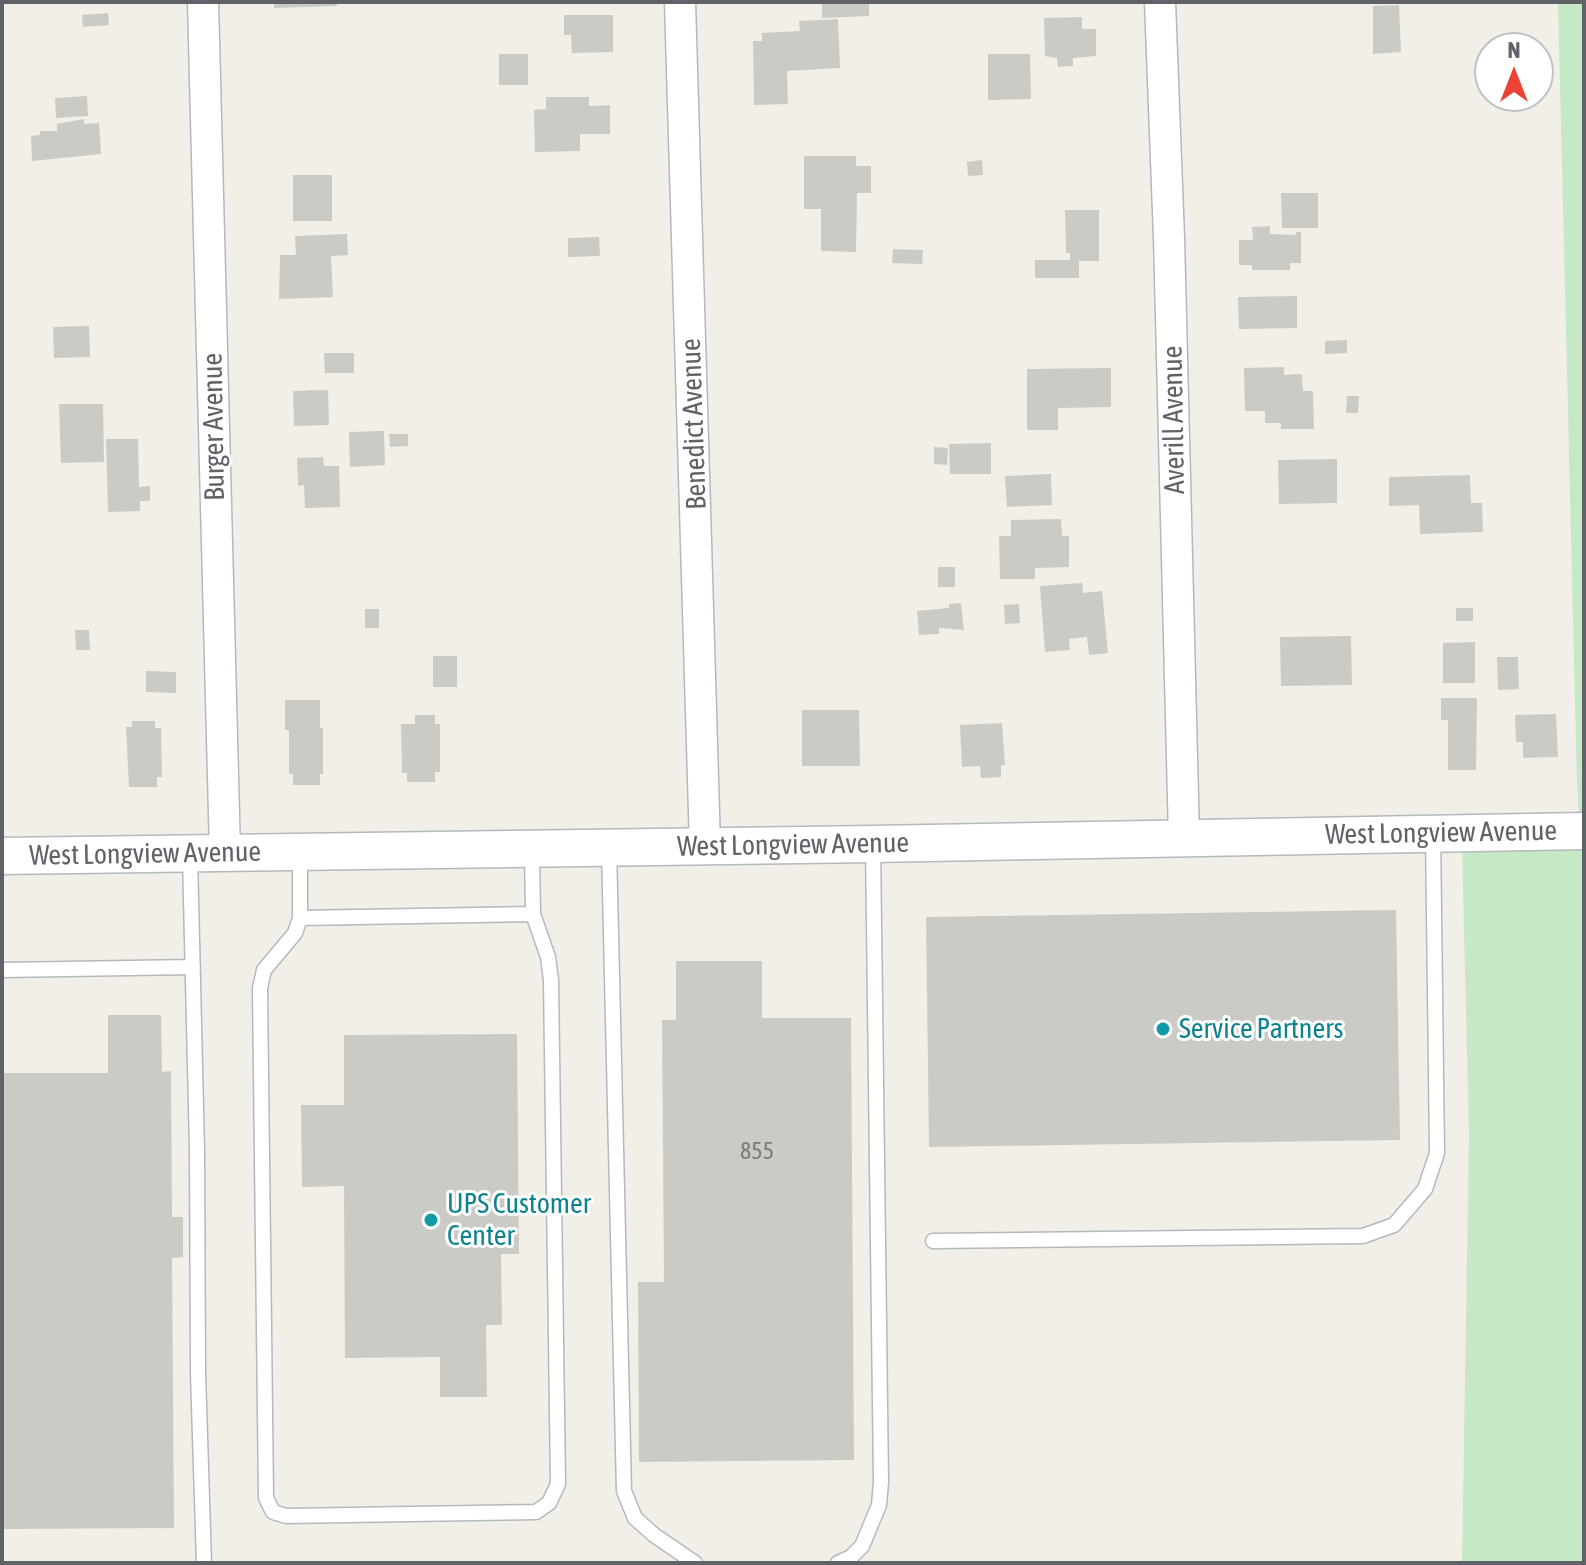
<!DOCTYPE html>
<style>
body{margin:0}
#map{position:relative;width:1586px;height:1565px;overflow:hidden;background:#f1efe8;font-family:"Asap Condensed",sans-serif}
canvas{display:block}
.frame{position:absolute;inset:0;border:4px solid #5f6368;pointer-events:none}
.north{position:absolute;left:1474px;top:32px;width:80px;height:80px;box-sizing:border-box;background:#fff;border:2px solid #bfc1c3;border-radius:50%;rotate:0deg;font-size:22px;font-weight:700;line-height:32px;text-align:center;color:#5f6368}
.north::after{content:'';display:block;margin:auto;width:28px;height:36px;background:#ea4335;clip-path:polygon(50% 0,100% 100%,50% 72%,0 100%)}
</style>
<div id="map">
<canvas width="1586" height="1565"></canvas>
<div class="frame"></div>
<div class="north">N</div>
</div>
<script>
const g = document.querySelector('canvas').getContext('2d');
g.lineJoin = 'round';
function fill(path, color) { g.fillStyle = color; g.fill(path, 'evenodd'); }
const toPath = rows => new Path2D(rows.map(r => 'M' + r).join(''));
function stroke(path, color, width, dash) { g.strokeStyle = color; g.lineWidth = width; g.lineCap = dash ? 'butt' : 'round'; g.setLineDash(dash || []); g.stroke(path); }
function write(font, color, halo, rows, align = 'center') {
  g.font = font + ' "Asap Condensed",sans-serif'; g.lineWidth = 6; g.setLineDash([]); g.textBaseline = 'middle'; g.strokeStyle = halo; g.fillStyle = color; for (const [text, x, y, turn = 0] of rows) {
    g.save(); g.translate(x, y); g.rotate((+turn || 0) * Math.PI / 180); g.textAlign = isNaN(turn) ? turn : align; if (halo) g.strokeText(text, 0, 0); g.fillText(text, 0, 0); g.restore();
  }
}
fill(toPath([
 [1558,2,1584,2,1584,815,1579,815,1577,784],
 [1584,846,1584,1563,1462,1563,1469,1135,1462,847]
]), '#c5e8c5');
fill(toPath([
 [274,2,337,2,337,6,274,8],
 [822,2,869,2,869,16,822,18],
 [1399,5,1401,52,1373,54,1373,6],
 [108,13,109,25,83,27,82,15],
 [564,15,613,15,613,52,572,53,571,35,564,35],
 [1082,17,1082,29,1096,29,1096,56,1073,58,1073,66,1058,67,1057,58,1045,56,1044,18],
 [838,19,840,68,787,71,788,104,754,105,753,41,762,41,762,33,800,31,799,21],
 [499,54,528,54,528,85,499,85],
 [988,54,1030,54,1031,99,988,100],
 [87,96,88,116,56,118,55,98],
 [546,97,589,97,589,106,610,105,610,134,580,134,580,151,535,152,534,110,546,109],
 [84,119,84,124,99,123,101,154,32,161,31,136,40,135,40,131,57,131,57,124],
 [804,156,856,156,856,166,871,166,871,193,857,193,856,252,821,251,821,209,804,209],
 [982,160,983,175,968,176,967,162],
 [293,175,332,175,332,221,293,221],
 [1281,193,1318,193,1318,228,1282,228],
 [1065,210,1099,210,1099,261,1079,261,1079,278,1035,278,1035,260,1070,260,1070,253,1066,253],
 [1270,226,1270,234,1296,235,1296,232,1301,232,1301,263,1290,263,1290,270,1252,270,1252,265,1239,265,1239,240,1253,240,1252,227],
 [347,234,348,255,331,256,333,297,279,299,280,255,296,255,295,236],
 [599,237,600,256,568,257,568,238],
 [893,249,923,250,922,264,892,263],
 [1297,296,1297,328,1239,329,1238,297],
 [89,326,90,357,54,358,53,327],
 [1347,340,1347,353,1325,354,1325,341],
 [324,353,354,353,354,373,325,373],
 [1284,367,1284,375,1302,374,1303,391,1313,391,1314,429,1281,429,1281,423,1265,423,1265,411,1245,411,1244,368],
 [1111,368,1111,407,1058,408,1058,430,1027,430,1027,369],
 [328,390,329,425,294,426,293,391],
 [1347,396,1359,396,1358,413,1346,413],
 [59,404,103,404,104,462,61,463],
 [384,431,385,465,350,467,349,432],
 [389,434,408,434,408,446,390,447],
 [106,439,138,439,139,487,150,486,150,501,140,501,140,511,108,512],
 [991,443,991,474,950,474,949,444],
 [934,447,948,448,947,465,934,464],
 [323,457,324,466,339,466,340,507,305,508,304,485,298,486,297,458],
 [1337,459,1337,503,1279,504,1278,460],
 [1051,474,1052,505,1007,507,1005,476],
 [1470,475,1471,503,1482,503,1483,532,1420,534,1419,505,1389,506,1389,477],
 [1061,519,1062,536,1069,536,1069,567,1035,568,1035,579,1000,579,999,536,1011,536,1011,520],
 [938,567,955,567,955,587,938,587],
 [1082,583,1083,593,1102,591,1108,653,1089,655,1087,637,1069,639,1070,650,1045,652,1040,586],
 [961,603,964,630,939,628,939,634,919,635,917,611,949,608,949,604],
 [1019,604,1020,623,1005,624,1004,605],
 [1456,608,1473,608,1473,621,1456,621],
 [365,609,379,609,379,628,365,628],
 [75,630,89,630,90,650,76,650],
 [1351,636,1352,685,1281,686,1280,637],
 [1475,642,1475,683,1443,683,1443,643],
 [433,656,457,656,457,687,433,687],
 [1497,657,1518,657,1519,689,1498,690],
 [146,671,176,672,176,693,146,692],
 [1441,698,1477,698,1476,770,1448,770,1448,720,1441,720],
 [285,700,320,700,320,728,323,728,323,774,320,774,320,785,293,785,293,774,289,774,289,730,285,730],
 [802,710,859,710,860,766,802,766],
 [1556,714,1558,757,1523,758,1523,742,1516,742,1515,715],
 [415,715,435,715,435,724,440,724,440,772,435,772,435,782,407,782,407,773,402,773,401,724,415,724],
 [132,721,155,721,155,728,161,728,162,777,157,777,157,787,129,787,126,727,132,727],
 [1002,723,1005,765,1001,765,1001,777,981,778,980,766,962,767,960,725],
 [1396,910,1400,1140,929,1147,926,917],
 [676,961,762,961,762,1018,851,1018,854,1460,639,1462,638,1282,664,1282,662,1020,676,1020],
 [108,1015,161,1015,162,1072,171,1071,172,1217,183,1217,183,1257,172,1258,174,1528,2,1529,2,1073,108,1073],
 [517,1034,519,1254,501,1254,502,1325,486,1325,487,1397,440,1397,440,1357,345,1358,344,1186,302,1187,301,1105,344,1105,344,1035]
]), '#cccac5');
const service = toPath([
 [609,848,624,1491,635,1518,654,1535,695,1563],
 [300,852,300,918,295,933,264,970,260,988,266,1498,273,1512,286,1516,536,1512,549,1503,558,1484,551,980,548,957,533,914,532,851],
 [190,856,197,1150,198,1373,204,1563],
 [300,918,533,914],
 [2,970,193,967],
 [933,1241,1363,1236,1394,1225,1425,1189,1437,1153,1433,833],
 [838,1563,851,1557,862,1546,879,1505,881,1482,873,844]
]);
const minor = toPath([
 [203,2,225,853],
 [680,2,705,846],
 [1160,2,1169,238,1184,838]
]);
const tertiary = toPath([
 [2,856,873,844,1584,831]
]);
stroke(service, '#b5b8bc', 17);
stroke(minor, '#b5b8bc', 33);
stroke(tertiary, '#b5b8bc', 39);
stroke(service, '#fff', 14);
stroke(minor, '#fff', 30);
stroke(tertiary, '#fff', 36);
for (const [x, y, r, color] of [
 [1163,1029,8,"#0f9aa8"],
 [431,1220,8,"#0f9aa8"]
]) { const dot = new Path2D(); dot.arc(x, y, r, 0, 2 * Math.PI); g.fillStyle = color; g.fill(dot); stroke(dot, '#fff', 3); }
write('24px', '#7a7d7f', null, [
 ["855",757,1151]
]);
write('28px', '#5f6368', '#fff', [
 ["Averill Avenue",1174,420,-91],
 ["Benedict Avenue",694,424,-92],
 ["Burger Avenue",214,427,-91],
 ["West Longview Avenue",1441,833,-1],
 ["West Longview Avenue",793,845,-1],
 ["West Longview Avenue",145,854,-1]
]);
write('28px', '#0d838f', '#fff', [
 ["Service Partners",1179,1029],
 ["UPS Customer",447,1204],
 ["Center",447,1236]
], 'left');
</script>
